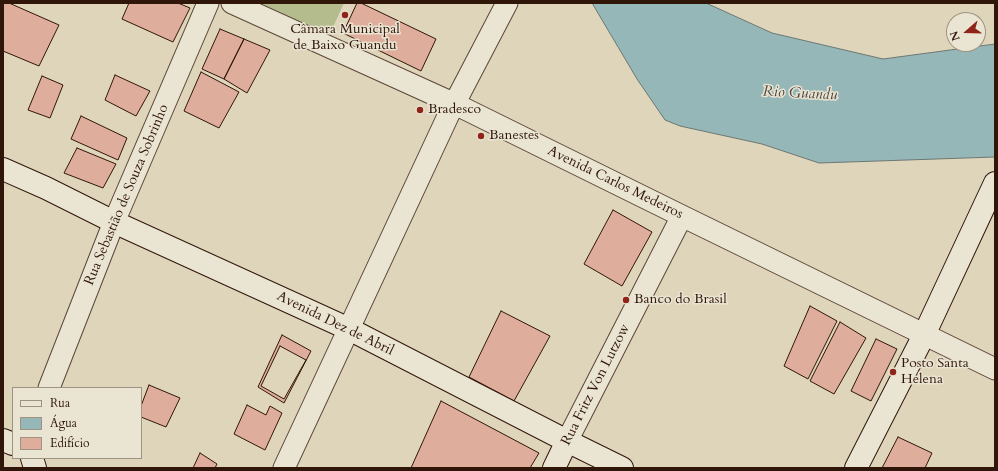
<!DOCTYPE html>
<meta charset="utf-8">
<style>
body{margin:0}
#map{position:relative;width:998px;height:471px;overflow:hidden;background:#ded5bb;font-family:Cardo,serif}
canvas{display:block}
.frame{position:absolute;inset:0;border:4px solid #301609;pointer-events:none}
.legend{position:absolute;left:12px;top:387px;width:130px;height:72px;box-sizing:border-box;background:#eae4d3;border:1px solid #a09282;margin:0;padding:5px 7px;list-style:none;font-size:12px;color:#301609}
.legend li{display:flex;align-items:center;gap:8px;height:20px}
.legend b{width:20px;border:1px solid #a09282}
.north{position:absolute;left:946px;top:12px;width:40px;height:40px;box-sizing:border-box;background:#eae4d3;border:1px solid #a09282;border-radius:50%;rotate:250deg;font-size:11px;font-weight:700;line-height:16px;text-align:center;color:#301609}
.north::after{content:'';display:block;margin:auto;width:14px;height:18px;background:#8f2418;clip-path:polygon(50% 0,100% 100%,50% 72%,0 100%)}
</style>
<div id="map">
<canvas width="998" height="471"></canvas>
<div class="frame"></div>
<ul class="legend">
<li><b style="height:5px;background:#eae4d3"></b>Rua</li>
<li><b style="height:11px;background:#95b7b8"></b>Água</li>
<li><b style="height:11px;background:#dead9b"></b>Edifício</li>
</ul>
<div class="north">N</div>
</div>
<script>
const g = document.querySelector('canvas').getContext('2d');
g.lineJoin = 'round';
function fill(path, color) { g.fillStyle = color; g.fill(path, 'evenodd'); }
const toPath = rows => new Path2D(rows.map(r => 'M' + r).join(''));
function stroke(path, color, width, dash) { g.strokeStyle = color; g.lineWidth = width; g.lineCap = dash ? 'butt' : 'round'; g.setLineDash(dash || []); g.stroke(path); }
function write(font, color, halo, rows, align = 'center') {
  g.font = font + ' Cardo,serif'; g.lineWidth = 3; g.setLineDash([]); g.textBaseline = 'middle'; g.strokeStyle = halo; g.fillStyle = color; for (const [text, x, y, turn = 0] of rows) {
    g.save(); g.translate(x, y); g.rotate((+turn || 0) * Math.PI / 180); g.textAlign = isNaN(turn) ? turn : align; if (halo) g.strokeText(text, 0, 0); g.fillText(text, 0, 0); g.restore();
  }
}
fill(toPath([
 [248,3,344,3,328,38]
]), '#b4bc8e');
const water = toPath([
 [592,3,706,3,772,33,883,59,995,44,995,157,819,163,762,144,680,126,665,120,637,79,592,3]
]);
fill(water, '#95b7b8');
stroke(water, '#6d7772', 1);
const building = toPath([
 [3,3,9,3,59,25,39,66,3,51,3,3],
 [129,3,178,3,190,8,173,42,122,19,129,3],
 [357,3,361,3,436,39,421,71,343,33,357,3],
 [220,29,244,39,224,79,202,69,220,29],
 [244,39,270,50,247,93,224,79,244,39],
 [201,72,239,92,219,128,184,111,201,72],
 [115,75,150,91,136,116,105,100,115,75],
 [42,76,63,85,50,118,28,110,42,76],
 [81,116,127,138,118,160,71,139,81,116],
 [77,148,116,164,103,188,64,173,77,148],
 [613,210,652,232,622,286,584,264,613,210],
 [810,306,837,321,808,379,784,366,810,306],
 [501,311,550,336,514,401,469,377,501,311],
 [840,322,866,338,834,394,810,381,840,322],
 [282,335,311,351,284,403,258,387,282,335],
 [876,339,897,349,871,401,851,391,876,339],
 [280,346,306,360,284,399,261,386,280,346],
 [149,385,180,398,166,427,141,417,141,406,149,385],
 [441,401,539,453,530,468,411,468,441,401],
 [247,405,266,415,270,406,282,413,265,450,234,434,247,405],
 [898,437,932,453,925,468,882,468,898,437],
 [200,453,217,464,215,468,193,468,200,453]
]);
fill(building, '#dead9b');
stroke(building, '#301609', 1);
const street = toPath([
 [232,3,455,104,682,216,995,369],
 [49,388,114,222,208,3],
 [567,441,682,216],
 [284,468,448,116,507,3]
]);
const secondary = toPath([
 [3,169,46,188,114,222,349,329,567,441,622,468],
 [3,440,13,444],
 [32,458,35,468],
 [554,468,567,441],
 [856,468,924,335,995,183]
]);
stroke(street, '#5c4636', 23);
stroke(secondary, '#301609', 24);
stroke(street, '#eae4d3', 21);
stroke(secondary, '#eae4d3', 22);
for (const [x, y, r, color] of [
 [345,15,4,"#8f2418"],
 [420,110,4,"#8f2418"],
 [481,136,4,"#8f2418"],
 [626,300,4,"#8f2418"],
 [893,372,4,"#8f2418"]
]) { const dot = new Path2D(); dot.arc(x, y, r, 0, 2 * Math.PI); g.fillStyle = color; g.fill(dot); stroke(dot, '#eae4d3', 1.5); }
write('14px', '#301609', '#eae4d3', [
 ["Câmara Municipal",345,30,"center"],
 ["de Baixo Guandu",345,46,"center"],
 ["Bradesco",428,110],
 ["Banestes",489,136],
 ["Banco do Brasil",634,300],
 ["Posto Santa",901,364],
 ["Helena",901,380]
], 'left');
write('14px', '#301609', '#eae4d3', [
 ["Avenida Carlos Medeiros",615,183,26],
 ["Rua Sebastião de Souza Sobrinho",127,195,-67],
 ["Avenida Dez de Abril",335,324,26],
 ["Rua Fritz Von Lutzow",596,385,-63]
]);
write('italic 15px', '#4e463e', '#eae4d3', [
 ["Rio Guandu",800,94,3]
]);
</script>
